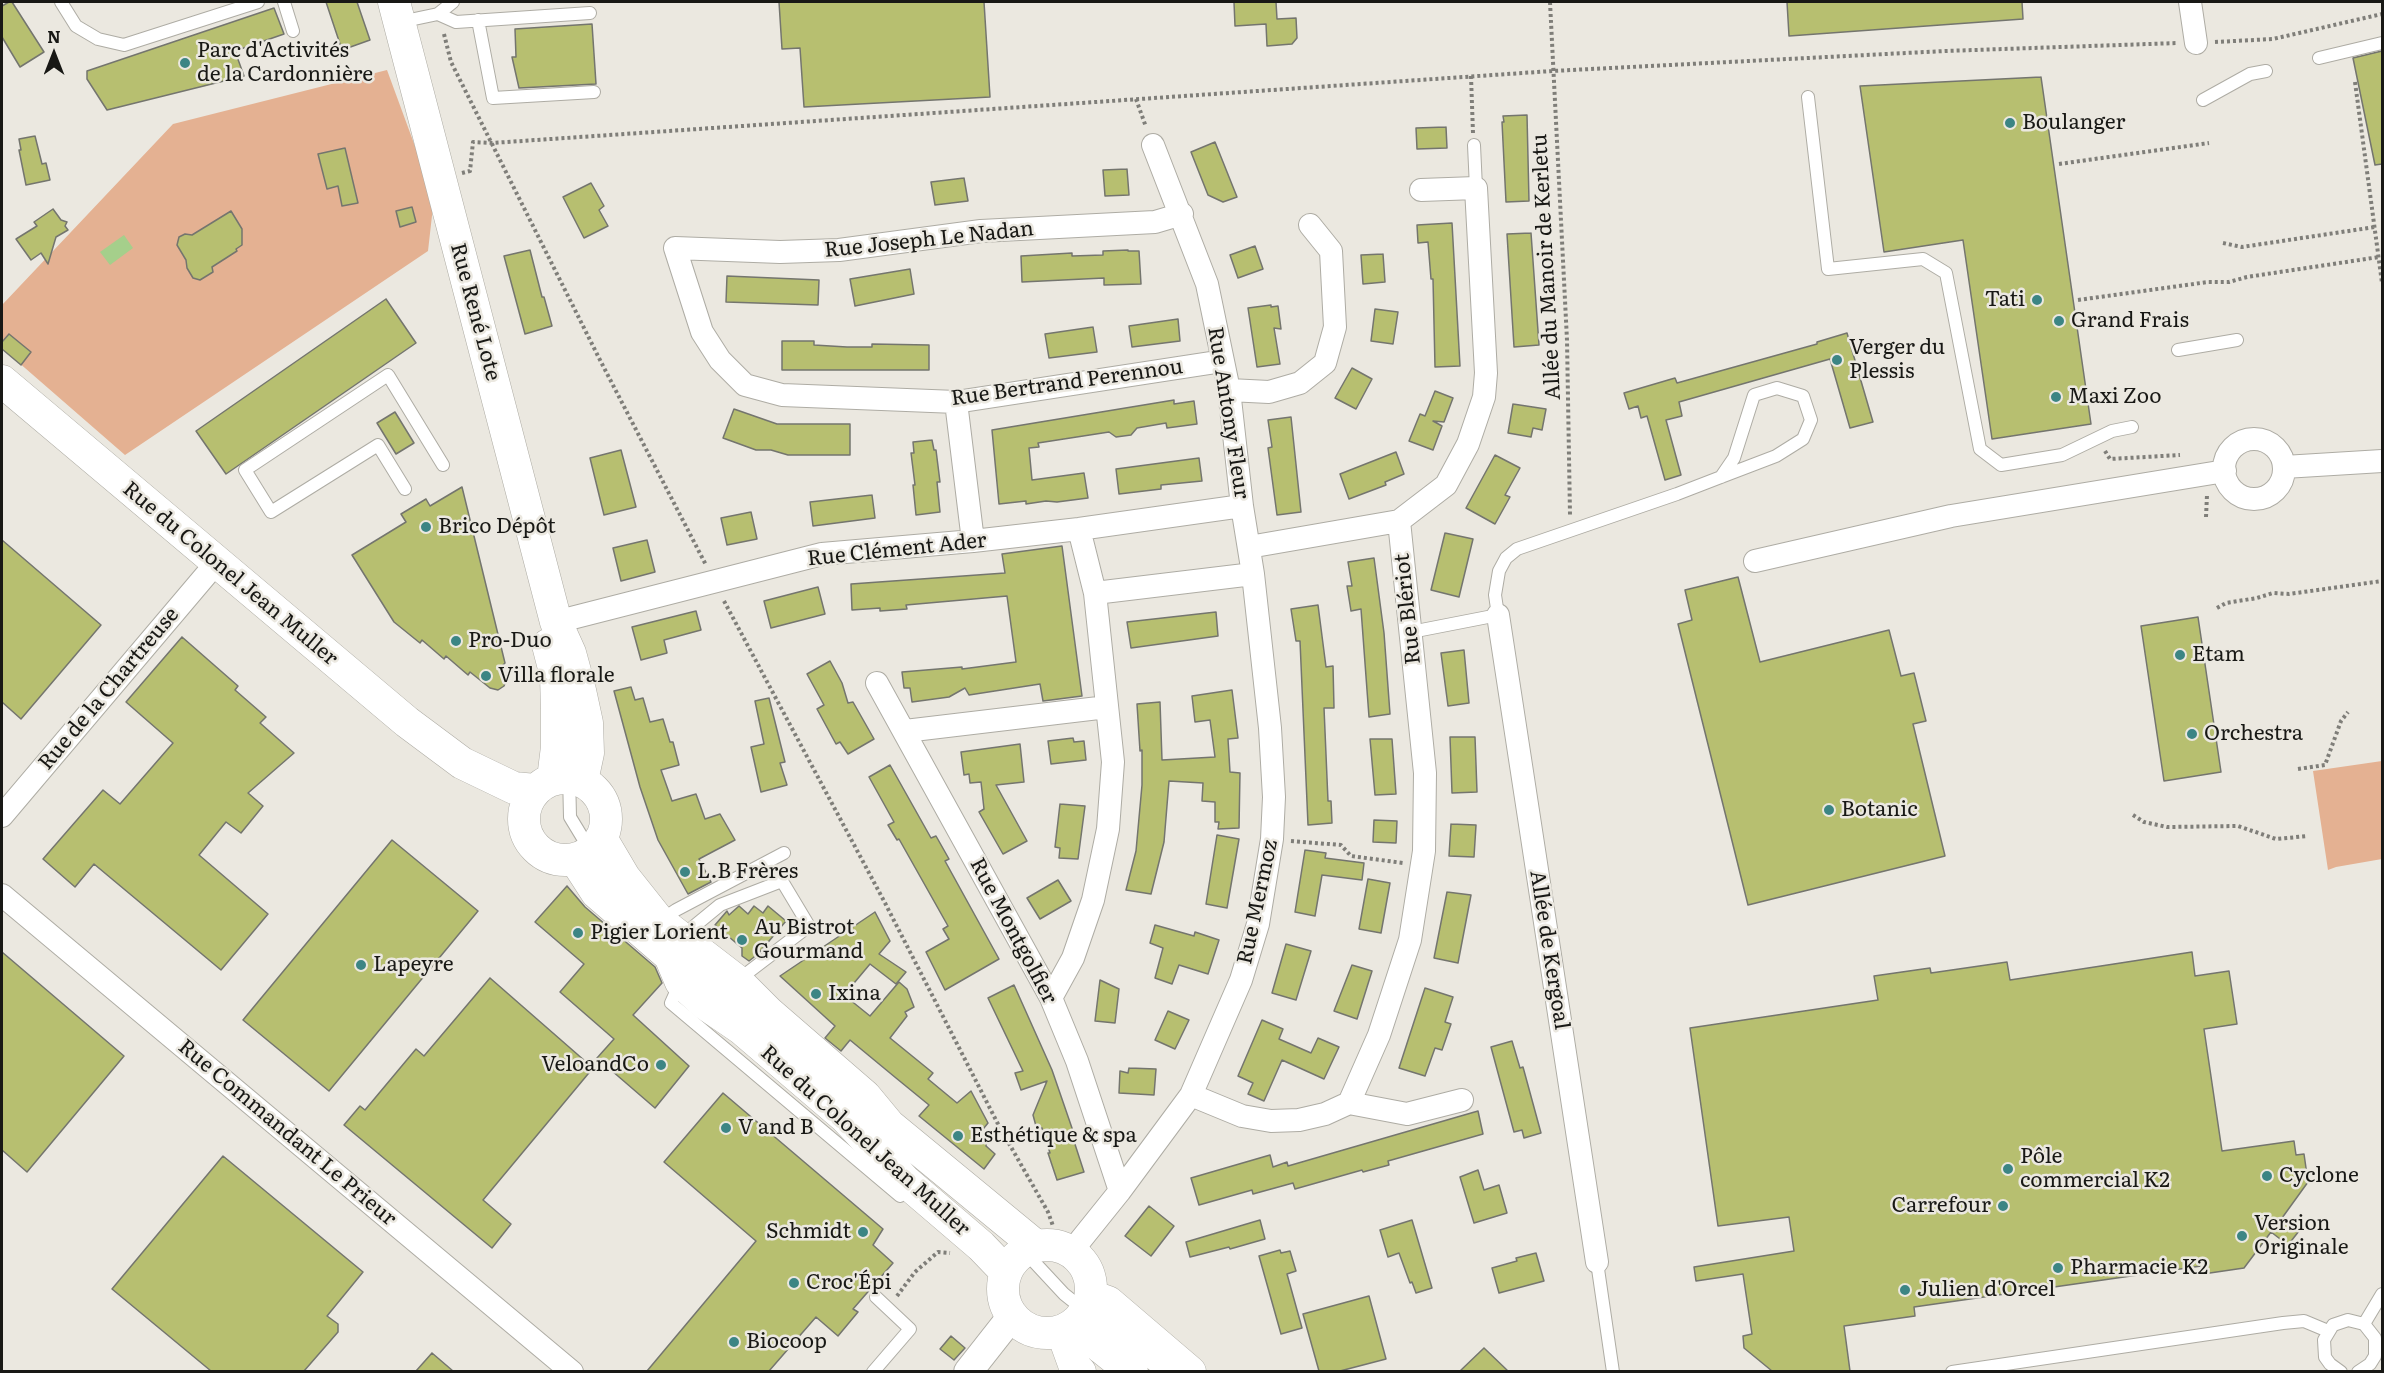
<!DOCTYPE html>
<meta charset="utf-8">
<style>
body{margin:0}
#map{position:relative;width:2384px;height:1373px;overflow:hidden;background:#ebe8e0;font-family:Literata,serif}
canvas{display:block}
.frame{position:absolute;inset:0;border:3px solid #181815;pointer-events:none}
.north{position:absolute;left:24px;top:24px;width:60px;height:60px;-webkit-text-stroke:4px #ebe8e0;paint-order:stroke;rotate:0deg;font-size:16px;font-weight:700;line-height:24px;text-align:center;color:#181815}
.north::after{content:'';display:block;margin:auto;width:21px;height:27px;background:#181815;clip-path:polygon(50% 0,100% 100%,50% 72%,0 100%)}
</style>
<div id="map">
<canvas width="2384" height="1373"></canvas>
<div class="frame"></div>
<div class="north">N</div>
</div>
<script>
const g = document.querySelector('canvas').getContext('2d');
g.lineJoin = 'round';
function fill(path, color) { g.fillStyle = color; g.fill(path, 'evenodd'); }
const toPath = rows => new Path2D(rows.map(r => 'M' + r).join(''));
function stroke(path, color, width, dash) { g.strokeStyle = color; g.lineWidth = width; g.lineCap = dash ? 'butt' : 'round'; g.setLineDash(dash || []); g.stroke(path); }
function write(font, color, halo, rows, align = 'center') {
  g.font = font + ' Literata,serif'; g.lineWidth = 5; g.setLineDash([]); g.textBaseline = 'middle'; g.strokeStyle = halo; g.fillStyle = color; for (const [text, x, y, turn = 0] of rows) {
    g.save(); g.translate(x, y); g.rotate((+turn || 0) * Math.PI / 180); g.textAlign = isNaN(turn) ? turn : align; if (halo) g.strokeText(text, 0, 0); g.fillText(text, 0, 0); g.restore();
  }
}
fill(toPath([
 [387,70,434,198,428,251,125,455,2,348,2,305,173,124],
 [2382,761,2382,859,2336,867,2328,870,2313,771]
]), '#e4b192');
fill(toPath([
 [124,235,133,248,110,265,100,252]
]), '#a5cf8b');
const building = toPath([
 [9,2,12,2,44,52,20,67,2,37,2,6,9,2],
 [326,2,357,2,370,40,342,50,326,2],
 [779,2,984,2,990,97,804,107,800,48,782,49,779,2],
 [1234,2,1276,2,1277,19,1296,18,1297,38,1292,44,1267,46,1266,24,1235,26,1234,2],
 [1787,2,2022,2,2023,19,1789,36,1787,2],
 [274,8,284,34,235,51,244,76,107,110,87,79,87,71,274,8],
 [592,24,596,84,519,88,512,57,516,57,515,29,592,24],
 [2382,51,2382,164,2375,165,2353,58,2382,51],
 [2041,77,2091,424,1992,439,1963,240,1884,252,1860,86,2041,77],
 [1527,115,1529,201,1506,202,1502,122,1504,122,1503,116,1527,115],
 [1446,127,1447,148,1417,149,1416,128,1446,127],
 [35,136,42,164,46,163,50,180,26,185,19,150,21,150,19,139,35,136],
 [1215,142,1237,197,1223,202,1208,195,1191,152,1215,142],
 [345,148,358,203,342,206,338,186,327,189,318,154,345,148],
 [1127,169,1129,195,1105,196,1103,170,1127,169],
 [964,178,968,201,935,205,931,182,964,178],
 [591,183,604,206,599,210,608,226,584,238,563,197,591,183],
 [412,207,416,222,400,227,396,211,412,207],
 [53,209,61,220,67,222,65,226,68,230,56,237,48,264,41,253,31,260,16,239,37,226,34,222,53,209],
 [231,211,242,229,242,245,236,249,237,251,212,267,213,272,200,280,193,278,187,268,186,260,177,245,179,237,185,234,192,235,231,211],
 [1452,223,1460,366,1435,367,1433,279,1431,279,1428,242,1418,243,1417,225,1452,223],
 [1531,233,1539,345,1514,347,1507,234,1531,233],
 [1255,246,1263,269,1238,278,1230,255,1255,246],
 [530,250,542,297,544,297,552,326,525,334,504,256,530,250],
 [1128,250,1128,251,1139,251,1141,284,1104,285,1104,278,1022,282,1021,256,1072,253,1072,256,1103,255,1103,251,1128,250],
 [1383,254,1385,282,1363,284,1361,255,1383,254],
 [910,269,914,294,855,306,850,279,910,269],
 [727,276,819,280,818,305,726,302,727,276],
 [386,299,416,343,226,474,196,431,386,299],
 [1271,305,1271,307,1278,306,1281,329,1274,328,1280,364,1257,367,1248,308,1271,305],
 [1375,309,1398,312,1393,344,1371,341,1375,309],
 [1178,319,1180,341,1132,347,1129,326,1178,319],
 [1093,327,1097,352,1049,358,1045,334,1093,327],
 [1847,333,1873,422,1850,428,1830,359,1679,402,1682,416,1666,420,1681,475,1665,480,1647,416,1641,418,1638,406,1629,409,1624,393,1675,378,1677,383,1817,344,1817,342,1847,333],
 [9,334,31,352,21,365,2,349,2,342,9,334],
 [782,341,814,341,814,345,847,347,872,347,872,344,929,345,929,370,782,370,782,341],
 [1352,368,1372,379,1356,409,1335,398,1352,368],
 [1435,391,1453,398,1444,422,1433,421,1442,426,1433,450,1409,441,1420,414,1425,416,1435,391],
 [1174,400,1174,404,1194,401,1197,424,1167,428,1166,423,1137,428,1131,435,1116,437,1109,432,1038,443,1039,447,1029,448,1032,480,1084,473,1088,498,1057,502,1046,501,1026,504,1026,501,999,504,992,430,1174,400],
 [1513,404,1546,409,1542,430,1533,428,1531,437,1508,433,1513,404],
 [734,409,777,424,850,424,850,455,788,455,771,450,756,450,723,438,734,409],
 [395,412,414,443,396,454,377,423,395,412],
 [1291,417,1301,512,1277,515,1268,448,1272,447,1268,420,1291,417],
 [932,440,934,450,936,450,940,482,937,482,940,512,916,515,913,485,915,485,911,453,914,453,913,442,932,440],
 [621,450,636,507,604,515,590,458,621,450],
 [1396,452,1404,474,1385,482,1386,485,1349,499,1340,474,1396,452],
 [1495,455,1520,468,1505,495,1510,497,1495,524,1466,508,1495,455],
 [1199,458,1202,481,1161,485,1161,489,1119,494,1116,469,1199,458],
 [462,487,505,663,501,667,506,681,504,686,498,690,490,688,470,672,468,675,446,656,444,659,422,640,420,643,394,622,352,555,406,522,401,514,426,499,430,506,462,487],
 [872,495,875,518,813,526,810,502,872,495],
 [751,512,757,539,727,545,721,518,751,512],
 [1445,533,1473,539,1459,597,1431,590,1445,533],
 [2,540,101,625,21,719,2,702,2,540],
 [647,540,655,572,621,581,613,548,647,540],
 [1062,546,1082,696,1043,701,1040,684,969,695,965,688,949,697,912,702,910,688,904,688,902,672,962,667,962,669,1016,662,1007,596,906,605,907,609,880,611,880,608,852,610,851,584,1005,573,1002,554,1062,546],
 [1374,558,1384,633,1390,714,1369,717,1361,609,1351,611,1347,586,1352,586,1348,562,1374,558],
 [1738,577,1760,662,1889,630,1901,676,1914,673,1926,721,1913,724,1945,856,1748,905,1678,624,1692,620,1685,590,1738,577],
 [818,587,825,614,771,628,764,601,818,587],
 [1318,605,1326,667,1333,666,1334,708,1324,708,1328,801,1331,801,1332,823,1308,825,1300,641,1296,641,1291,609,1318,605],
 [696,611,701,630,664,640,667,653,641,660,632,627,696,611],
 [1216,612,1218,636,1131,648,1127,622,1216,612],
 [2198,617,2221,772,2164,781,2141,626,2198,617],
 [182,637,238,686,235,690,266,717,260,723,294,753,248,793,263,806,241,833,226,822,199,855,268,914,221,970,94,864,75,887,43,859,103,790,120,804,173,743,126,702,182,637],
 [1464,650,1469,703,1448,706,1441,653,1464,650],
 [830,661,842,683,848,703,853,702,874,739,848,754,840,742,836,744,817,709,824,705,807,674,830,661],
 [631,687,635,700,643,698,650,722,663,719,670,742,673,742,679,765,661,770,672,801,696,794,705,819,720,814,735,840,699,859,711,882,688,894,658,840,640,787,614,691,631,687],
 [1232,690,1238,738,1228,739,1230,772,1240,773,1239,828,1218,829,1219,822,1215,822,1215,802,1202,801,1203,783,1169,781,1164,842,1151,894,1126,890,1136,851,1142,785,1142,750,1140,751,1137,704,1160,702,1162,760,1215,757,1210,720,1195,722,1192,696,1232,690],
 [769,698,785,762,780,763,787,785,761,792,751,747,764,744,755,701,769,698],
 [1450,737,1475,737,1477,792,1452,793,1450,737],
 [1073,738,1074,742,1084,741,1086,760,1051,764,1048,741,1073,738],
 [1370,739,1392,739,1396,794,1375,795,1370,739],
 [1020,744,1024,782,996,785,1027,841,1003,854,979,812,984,809,981,782,970,783,969,774,964,775,961,752,1020,744],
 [890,765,931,838,936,836,949,859,945,861,999,959,945,990,926,952,949,939,943,929,948,926,899,839,897,840,888,825,894,822,869,777,890,765],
 [1060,804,1085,806,1078,859,1059,858,1060,848,1055,847,1060,804],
 [1374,820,1397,821,1396,843,1373,842,1374,820],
 [1451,824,1476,825,1474,857,1449,856,1451,824],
 [1217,835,1239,839,1227,908,1206,904,1217,835],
 [392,840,478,911,329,1091,243,1020,392,840],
 [1305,850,1326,853,1325,858,1364,863,1362,880,1322,875,1315,916,1295,912,1305,850],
 [1368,879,1390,883,1381,933,1359,929,1368,879],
 [1058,880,1071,901,1040,919,1027,898,1058,880],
 [567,886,585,907,655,967,662,983,633,1015,689,1066,655,1108,597,1058,614,1039,560,992,584,964,535,922,567,886],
 [1447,892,1471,895,1458,963,1434,958,1447,892],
 [739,906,748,914,754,906,763,913,768,906,786,921,758,954,749,961,742,956,742,948,715,925,727,911,729,915,739,906],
 [875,912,890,941,879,954,906,972,896,984,870,964,844,995,870,1016,899,982,907,989,914,1007,905,1012,907,1016,890,1038,933,1073,928,1079,957,1103,971,1091,988,1123,979,1134,987,1140,986,1146,995,1154,984,1169,919,1116,929,1105,896,1078,850,1040,841,1051,825,1038,835,1026,780,976,875,912],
 [1155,925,1194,936,1195,932,1219,940,1208,974,1179,965,1172,984,1155,978,1163,948,1150,943,1155,925],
 [1286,944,1311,951,1296,1000,1272,993,1286,944],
 [2,952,124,1056,27,1172,2,1150,2,952],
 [2192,952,2195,976,2229,971,2237,1024,2204,1029,2222,1151,2294,1141,2296,1155,2304,1154,2308,1182,2282,1218,2299,1231,2288,1245,2271,1232,2244,1268,2203,1274,2201,1266,1914,1307,1915,1316,1844,1326,1850,1371,1772,1371,1744,1348,1743,1336,1752,1334,1743,1274,1696,1281,1694,1267,1794,1251,1789,1217,1718,1226,1690,1028,1878,1000,1874,976,1930,968,1931,973,2007,962,2010,980,2192,952],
 [1352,965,1372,971,1357,1019,1334,1011,1352,965],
 [490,978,593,1068,483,1200,511,1224,492,1248,344,1125,360,1106,365,1110,416,1049,424,1056,490,978],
 [1100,980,1119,989,1115,1023,1095,1021,1100,980],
 [1014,985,1052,1070,1073,1131,1071,1132,1084,1172,1057,1180,1048,1153,1050,1153,1042,1128,1036,1126,1033,1115,1047,1081,1021,1090,1015,1073,1023,1071,988,998,1014,985],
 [1425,988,1453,997,1445,1022,1451,1024,1442,1050,1435,1048,1425,1076,1399,1068,1425,988],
 [1168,1011,1189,1020,1175,1049,1155,1040,1168,1011],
 [1262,1020,1283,1029,1279,1039,1311,1053,1318,1038,1339,1047,1324,1079,1282,1060,1264,1101,1248,1094,1253,1083,1238,1076,1262,1020],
 [1512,1041,1520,1068,1523,1067,1541,1133,1524,1138,1522,1130,1514,1132,1491,1047,1512,1041],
 [1129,1068,1156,1069,1154,1095,1119,1093,1120,1071,1128,1073,1129,1068],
 [723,1093,883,1229,873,1245,893,1263,853,1309,858,1312,838,1336,816,1317,769,1371,647,1371,756,1241,664,1162,723,1093],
 [1478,1111,1483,1134,1388,1161,1389,1165,1363,1172,1362,1170,1295,1189,1293,1183,1253,1194,1252,1190,1199,1205,1191,1178,1270,1155,1273,1167,1287,1162,1288,1166,1478,1111],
 [223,1156,363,1272,327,1316,338,1324,338,1332,304,1371,211,1371,112,1289,223,1156],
 [1478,1170,1484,1190,1499,1185,1507,1213,1474,1223,1460,1177,1478,1170],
 [1149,1206,1174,1226,1151,1256,1125,1236,1149,1206],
 [1260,1220,1265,1239,1230,1249,1229,1247,1190,1257,1186,1242,1260,1220],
 [1412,1220,1432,1288,1416,1293,1412,1282,1410,1283,1399,1253,1388,1257,1380,1230,1412,1220],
 [1280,1250,1281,1253,1290,1251,1296,1271,1287,1274,1302,1328,1281,1334,1259,1256,1280,1250],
 [1536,1253,1544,1281,1499,1293,1492,1268,1517,1261,1516,1258,1536,1253],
 [1369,1296,1386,1359,1340,1371,1319,1371,1303,1314,1369,1296],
 [951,1336,965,1348,954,1360,940,1349,951,1336],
 [1484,1348,1508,1371,1460,1371,1484,1348],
 [432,1353,453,1371,416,1371,432,1353]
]);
fill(building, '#b7bf70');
stroke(building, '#74756e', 1.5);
const service = toPath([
 [61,2,76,26,98,39,124,45,258,2],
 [284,2,293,31],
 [438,14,456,22,590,13],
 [478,20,493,98,594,92],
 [400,22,438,14,453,2],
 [2319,58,2382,43],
 [1808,97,1828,269,1923,259,1946,273,1980,449,2001,465,2062,455,2112,431,2132,427],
 [2203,100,2250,74,2266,71],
 [1474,145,1476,188],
 [2178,350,2237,340],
 [405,489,378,445,271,512,245,470,388,375,443,465],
 [1411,632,1498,615,1495,595,1499,571,1506,558,1517,549,1677,494,1721,477,1776,456,1803,439,1811,420,1803,396,1777,388,1754,395,1734,458,1721,477],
 [569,774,570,817,607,878],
 [661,920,676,910,784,853],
 [681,937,720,905,782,881,809,926,738,980],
 [683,953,695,970,758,1023],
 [680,983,671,1003,900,1196],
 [1024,1251,1064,1294,1162,1372],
 [1597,1262,1613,1372],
 [2364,1324,2382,1294],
 [873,1372,910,1329,876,1297],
 [1952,1372,2283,1323,2304,1321,2328,1331],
 [2341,1372,2330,1364,2325,1357,2324,1340,2333,1325,2348,1320,2364,1324,2375,1338,2375,1356,2370,1364,2358,1372]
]);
const minor = toPath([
 [2190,2,2196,43],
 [1182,214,1155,222,981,231,839,250,780,252,675,248,702,332,720,360,745,385,782,395,956,402,1223,361],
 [1229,390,1269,392,1300,383,1325,363,1335,327,1331,251,1310,225],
 [956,402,973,541],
 '2224 469a30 30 0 1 1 60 0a30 30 0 1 1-60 0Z',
 [2284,467,2382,461],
 [1249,547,1399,521,1446,485,1468,444,1484,397,1486,373,1476,188,1421,190],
 [1755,561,1951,516,2225,471],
 [1095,593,1253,574],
 [1498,615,1597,1262],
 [556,622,822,554,973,541,1079,529,1242,506],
 [877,683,1051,998,1077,1061,1120,1191],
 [905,731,1107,707],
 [2,816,217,562],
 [2,895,572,1372],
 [1051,998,1073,958,1093,900,1108,829,1113,762,1095,593,1079,529],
 [1191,1095,1242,1116,1271,1121,1299,1120,1325,1114,1349,1103,1407,1114,1462,1100],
 [1349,1103,1379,1035,1410,940,1424,851,1425,773,1399,521],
 [1071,1252,1120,1191,1191,1095,1241,980,1258,924,1272,839,1274,797,1270,728,1253,574,1242,506,1229,390,1207,284,1153,145]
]);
const tertiary = toPath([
 [968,1372,1012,1316]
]);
const secondary = toPath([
 [394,2,556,622,570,653,579,686,587,723,588,753,582,781],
 [2,381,407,722,462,763,514,788,535,790],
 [548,645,556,676,557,709,557,747,553,779],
 '524 819a41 41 0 1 1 82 0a41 41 0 1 1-82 0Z',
 [601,838,624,877,659,921,737,981,768,1012,865,1096,889,1125,1036,1246],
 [575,859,597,893,670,956,681,982,704,1003,742,1029,845,1117,905,1181,981,1246,1006,1272],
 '1003 1289a44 44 0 1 1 88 0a44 44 0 1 1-88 0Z',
 [1091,1296,1108,1302,1190,1372],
 [1073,1325,1132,1372],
 [1062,1331,1075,1367,1080,1372]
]);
stroke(service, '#aeaca4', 14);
stroke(minor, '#aeaca4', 24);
stroke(tertiary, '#aeaca4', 30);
stroke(secondary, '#aeaca4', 33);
stroke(toPath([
 [1550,2,1567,340,1570,515],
 [444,34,451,62,601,362,706,565],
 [2215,42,2273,39,2382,14],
 [1471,76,1473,133],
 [2355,82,2382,283],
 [1136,99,1146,127],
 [2059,164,2209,143],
 [462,173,470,171,473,142,492,143,1552,71,1945,51,2178,43],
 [2223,243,2242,247,2375,227],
 [2078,300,2208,282,2229,282,2247,277,2379,257],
 [2105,451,2110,459,2180,455],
 [2206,517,2207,495],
 [724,601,884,901,999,1126,1048,1212,1053,1226],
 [2217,608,2226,603,2257,598,2273,593,2289,594,2382,581],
 [2298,769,2325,765,2341,721,2348,712],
 [2133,815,2144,822,2167,827,2238,826,2276,839,2308,836],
 [1291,841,1341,845,1351,856,1403,863],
 [897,1296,915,1272,938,1252,950,1253]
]), '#7f7e79', 4, [3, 3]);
stroke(service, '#fff', 12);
stroke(minor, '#fff', 22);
stroke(tertiary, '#fff', 28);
stroke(secondary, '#fff', 32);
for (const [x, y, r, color] of [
 [185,63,6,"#3c8584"],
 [2010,123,6,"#3c8584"],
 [2037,300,6,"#3c8584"],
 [2059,321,6,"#3c8584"],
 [1837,360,6,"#3c8584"],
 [2056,397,6,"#3c8584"],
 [426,527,6,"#3c8584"],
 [456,641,6,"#3c8584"],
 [2180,655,6,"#3c8584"],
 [486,676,6,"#3c8584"],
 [2192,734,6,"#3c8584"],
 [1829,810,6,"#3c8584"],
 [685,872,6,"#3c8584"],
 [578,933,6,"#3c8584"],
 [742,940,6,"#3c8584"],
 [361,965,6,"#3c8584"],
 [816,994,6,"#3c8584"],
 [661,1065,6,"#3c8584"],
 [726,1128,6,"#3c8584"],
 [958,1136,6,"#3c8584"],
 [2008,1169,6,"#3c8584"],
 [2267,1176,6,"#3c8584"],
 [2003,1206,6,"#3c8584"],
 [863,1232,6,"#3c8584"],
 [2242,1236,6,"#3c8584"],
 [2058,1268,6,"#3c8584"],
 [794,1283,6,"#3c8584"],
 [1905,1290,6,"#3c8584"],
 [734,1342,6,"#3c8584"]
]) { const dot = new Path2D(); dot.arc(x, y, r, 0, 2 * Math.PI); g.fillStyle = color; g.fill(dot); stroke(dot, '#ebe8e0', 2); }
write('21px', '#181815', '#ebe8e0', [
 ["Parc d'Activités",197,51],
 ["de la Cardonnière",197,75],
 ["Boulanger",2022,123],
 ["Tati",2025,300,"right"],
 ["Grand Frais",2071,321],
 ["Verger du",1849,348],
 ["Plessis",1849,372],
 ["Maxi Zoo",2068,397],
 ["Brico Dépôt",438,527],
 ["Pro-Duo",468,641],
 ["Etam",2192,655],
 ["Villa florale",498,676],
 ["Orchestra",2204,734],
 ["Botanic",1841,810],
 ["L.B Frères",697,872],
 ["Au Bistrot",754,928],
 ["Gourmand",754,952],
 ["Pigier Lorient",590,933],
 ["Lapeyre",373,965],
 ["Ixina",828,994],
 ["VeloandCo",649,1065,"right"],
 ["V and B",738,1128],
 ["Esthétique & spa",970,1136],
 ["Pôle",2020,1157],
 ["commercial K2",2020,1181],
 ["Cyclone",2279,1176],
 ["Carrefour",1991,1206,"right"],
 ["Version",2254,1224],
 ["Originale",2254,1248],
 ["Schmidt",851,1232,"right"],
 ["Pharmacie K2",2070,1268],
 ["Croc'Épi",806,1283],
 ["Julien d'Orcel",1917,1290],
 ["Biocoop",746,1342]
], 'left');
write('21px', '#181815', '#ebe8e0', [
 ["Rue Joseph Le Nadan",929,240,-6],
 ["Allée du Manoir de Kerletu",1547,267,-93],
 ["Rue René Lote",475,312,75],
 ["Rue Bertrand Perennou",1067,383,-8],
 ["Rue Antony Fleur",1228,413,81],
 ["Rue Clément Ader",897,550,-6],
 ["Rue du Colonel Jean Muller",230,574,40],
 ["Rue Blériot",1408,609,-96],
 ["Rue de la Chartreuse",109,689,-50],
 ["Rue Mermoz",1258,902,-78],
 ["Rue Montgolfier",1013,931,62],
 ["Allée de Kergoal",1549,950,81],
 ["Rue Commandant Le Prieur",287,1133,40],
 ["Rue du Colonel Jean Muller",865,1141,42]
]);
</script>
